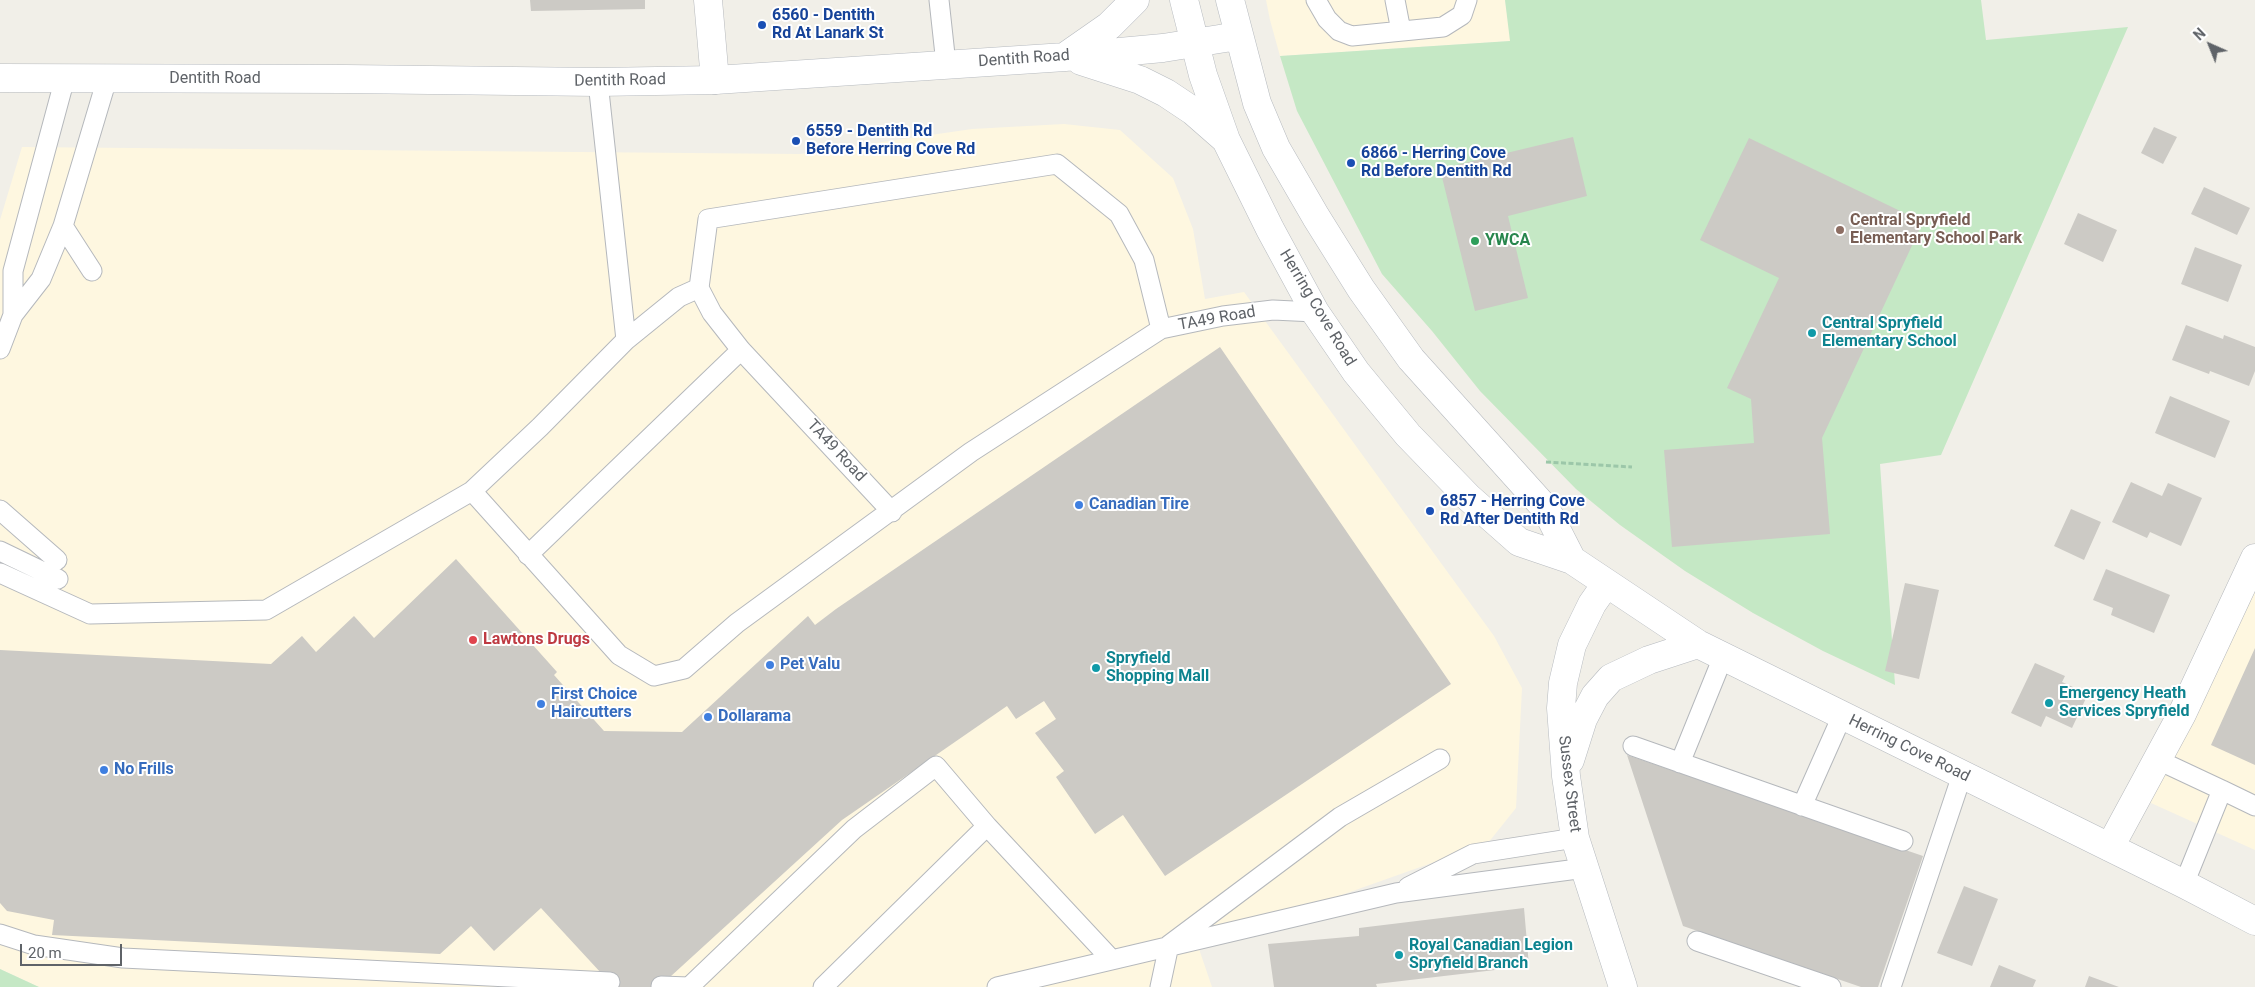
<!DOCTYPE html>
<style>
body{margin:0}
#map{position:relative;width:2255px;height:987px;overflow:hidden;background:#f1efe8;font-family:Roboto,sans-serif}
canvas{display:block}
.north{position:absolute;left:2185px;top:20px;width:50px;height:50px;-webkit-text-stroke:4px #fff;paint-order:stroke;rotate:316deg;font-size:14px;font-weight:700;line-height:20px;text-align:center;color:#5f6368}
.north::after{content:'';display:block;margin:auto;width:18px;height:22px;background:#5f6368;clip-path:polygon(50% 0,100% 100%,50% 72%,0 100%)}
.scale{position:absolute;left:20px;top:944px;width:102px;height:22px;box-sizing:border-box;border:2px solid #5f6368;border-top:0;padding-left:6px;font-size:15px;line-height:18px;white-space:nowrap;color:#5f6368;-webkit-text-stroke:4px #fff;paint-order:stroke}
</style>
<div id="map">
<canvas width="2255" height="987"></canvas>
<div class="north">N</div>
<div class="scale">20 m</div>
</div>
<script>
const g = document.querySelector('canvas').getContext('2d');
g.lineJoin = 'round';
function fill(path, color) { g.fillStyle = color; g.fill(path, 'evenodd'); }
const toPath = rows => new Path2D(rows.map(r => 'M' + r).join(''));
function stroke(path, color, width, dash) { g.strokeStyle = color; g.lineWidth = width; g.lineCap = dash ? 'butt' : 'round'; g.setLineDash(dash || []); g.stroke(path); }
function write(font, color, halo, rows, align = 'center') {
  g.font = font + ' Roboto,sans-serif'; g.lineWidth = 4; g.setLineDash([]); g.textBaseline = 'middle'; g.strokeStyle = halo; g.fillStyle = color; for (const [text, x, y, turn = 0] of rows) {
    g.save(); g.translate(x, y); g.rotate((+turn || 0) * Math.PI / 180); g.textAlign = isNaN(turn) ? turn : align; if (halo) g.strokeText(text, 0, 0); g.fillText(text, 0, 0); g.restore();
  }
}
fill(toPath([
 [1266,0,1505,0,1511,41,1280,56,1270,20],
 [1064,124,1120,130,1173,178,1193,229,1205,299,1244,292,1494,636,1522,688,1516,808,1488,843,1198,946,1212,987,39,987,0,969,0,220,22,147,800,154,972,129],
 [2255,553,2255,850,2131,794]
]), '#fef7e0');
fill(toPath([
 [1505,0,1981,0,1986,40,2128,27,1941,455,1880,464,1895,685,1823,651,1753,613,1685,571,1620,525,1576,489,1480,391,1432,331,1382,274,1297,111,1280,56,1510,41],
 [0,969,39,987,0,987]
]), '#c5e8c5');
fill(toPath([
 [530,0,645,0,645,9,531,11],
 [2154,127,2177,137,2163,164,2141,153],
 [1573,137,1587,196,1508,216,1528,298,1475,311,1440,169],
 [1749,138,1923,222,1822,438,1830,534,1672,547,1664,450,1754,443,1751,399,1727,388,1779,278,1700,240],
 [2204,187,2250,208,2237,235,2191,214],
 [2078,213,2117,230,2103,262,2064,244],
 [2195,247,2242,265,2228,302,2181,284],
 [2186,325,2223,339,2224,335,2255,347,2255,371,2249,386,2210,371,2209,374,2172,360],
 [1220,347,1451,684,1165,876,1123,815,1095,834,1056,777,1064,771,1035,733,1056,719,1044,701,1016,719,1007,706,842,820,659,987,614,987,541,908,494,951,471,926,440,954,52,935,54,920,7,911,0,903,0,650,271,664,302,636,316,652,354,616,374,638,456,559,557,672,554,675,604,731,682,732,808,616,815,625,836,609],
 [2170,396,2230,421,2215,458,2155,433],
 [2131,482,2162,496,2168,483,2202,498,2181,546,2150,532,2147,538,2112,522],
 [2071,509,2101,522,2084,560,2054,546],
 [2106,569,2170,595,2154,633,2111,615,2113,608,2093,600],
 [1905,583,1939,590,1919,679,1885,671],
 [2255,648,2255,765,2211,745],
 [2035,663,2065,676,2062,682,2088,694,2072,728,2046,716,2041,727,2011,713],
 [1627,755,1923,856,1878,987,1861,987,1683,926],
 [1964,886,1998,899,1972,966,1937,953],
 [1524,908,1529,966,1376,984,1377,987,1274,987,1268,944,1359,936,1359,928],
 [1999,965,2036,980,2033,987,1990,987],
 [2089,976,2119,987,2085,987]
]), '#cccac5');
const lane = toPath([
 [939,0,946,64],
 [1316,0,1327,19,1339,31,1352,36,1443,27,1462,15,1467,0],
 [1395,0,1401,31],
 [598,82,626,340],
 [63,226,92,271],
 [699,288,708,219,1057,164,1119,214,1144,260,1161,329],
 [13,315,13,271,65,78],
 [0,349,13,315,41,279,63,226,107,79],
 [472,491,619,655,654,676,684,669,737,623,971,452,1161,329,1223,316,1273,310,1315,312],
 [0,510,57,560],
 [0,551,58,579],
 [528,555,741,350],
 [0,573,90,614,266,610,472,491,540,427,626,340,679,297,699,288,712,313,741,350,892,512],
 [1633,746,1903,841],
 [2158,760,2222,790],
 [1680,763,1723,657],
 [1802,806,1842,716],
 [2184,884,2222,790,2255,806],
 [1408,887,1473,854,1575,838],
 [0,934,34,945,123,958,610,982],
 [1697,941,1831,987],
 [661,986,689,987],
 [689,987,854,829,936,766,987,826],
 [823,987,987,826,1111,959],
 [997,987,1396,893,1585,868],
 [1160,987,1169,945,1340,817,1440,759],
 [1891,987,1962,775]
]);
const street = toPath([
 [708,0,715,80],
 [2110,847,2182,714,2255,558]
]);
const secondary = toPath([
 [1184,0,1203,75,1226,140,1270,229,1315,312,1356,372,1408,435,1468,497,1519,542,1572,560,1698,644,2184,884,2255,921],
 [1230,0,1257,103,1276,148,1316,217,1361,289,1411,359,1546,509,1572,560],
 [1066,56,1109,26,1135,0],
 [1081,61,1140,80,1166,93,1193,111,1225,139],
 [0,78,346,79,598,82,715,80,1065,57,1163,48,1238,36],
 [1606,584,1592,604,1572,645,1563,683,1561,708,1566,776,1575,838,1623,987],
 [1570,760,1583,719,1595,696,1611,678,1649,660,1698,644]
]);
stroke(lane, '#b5b8bc', 21);
stroke(street, '#b5b8bc', 29);
stroke(secondary, '#b6babf', 29);
stroke(toPath([
 [1546,462,1632,467]
]), '#9cc7a9', 3, [5, 2.5]);
stroke(lane, '#fff', 19);
stroke(street, '#fff', 28);
stroke(secondary, '#fff', 28);
for (const [x, y, r, color] of [
 [762,25,5,"#1a4fb4"],
 [796,141,5,"#1a4fb4"],
 [1351,163,5,"#1a4fb4"],
 [1840,230,5,"#8d6e63"],
 [1475,241,5,"#2e9e5b"],
 [1812,333,5,"#0f9aa8"],
 [1079,505,5,"#3f7fe0"],
 [1430,511,5,"#1a4fb4"],
 [473,640,5,"#e0444e"],
 [770,665,5,"#3f7fe0"],
 [1096,668,5,"#0f9aa8"],
 [2049,703,5,"#0f9aa8"],
 [541,704,5,"#3f7fe0"],
 [708,717,5,"#3f7fe0"],
 [104,770,5,"#3f7fe0"],
 [1399,955,5,"#0f9aa8"]
]) { const dot = new Path2D(); dot.arc(x, y, r, 0, 2 * Math.PI); g.fillStyle = color; g.fill(dot); stroke(dot, '#fff', 2); }
write('bold 16px', '#164399', '#fff', [
 ["6560 - Dentith",772,16],
 ["Rd At Lanark St",772,34],
 ["6559 - Dentith Rd",806,132],
 ["Before Herring Cove Rd",806,150],
 ["6866 - Herring Cove",1361,154],
 ["Rd Before Dentith Rd",1361,172],
 ["6857 - Herring Cove",1440,502],
 ["Rd After Dentith Rd",1440,520]
], 'left');
write('16px', '#5f6368', '#fff', [
 ["Dentith Road",1024,59,-4],
 ["Dentith Road",215,79],
 ["Dentith Road",620,81,-1],
 ["Herring Cove Road",1317,308,59],
 ["TA49 Road",1217,319,-10],
 ["TA49 Road",836,451,47],
 ["Herring Cove Road",1909,749,26],
 ["Sussex Street",1569,784,83]
]);
write('bold 16px', '#785e54', '#fff', [
 ["Central Spryfield",1850,221],
 ["Elementary School Park",1850,239]
], 'left');
write('bold 16px', '#27864d', '#fff', [
 ["YWCA",1485,241]
], 'left');
write('bold 16px', '#0d838f', '#fff', [
 ["Central Spryfield",1822,324],
 ["Elementary School",1822,342],
 ["Spryfield",1106,659],
 ["Shopping Mall",1106,677],
 ["Emergency Heath",2059,694],
 ["Services Spryfield",2059,712],
 ["Royal Canadian Legion",1409,946],
 ["Spryfield Branch",1409,964]
], 'left');
write('bold 16px', '#366cbe', '#fff', [
 ["Canadian Tire",1089,505],
 ["Pet Valu",780,665],
 ["First Choice",551,695],
 ["Haircutters",551,713],
 ["Dollarama",718,717],
 ["No Frills",114,770]
], 'left');
write('bold 16px', '#be3a42', '#fff', [
 ["Lawtons Drugs",483,640]
], 'left');
</script>
